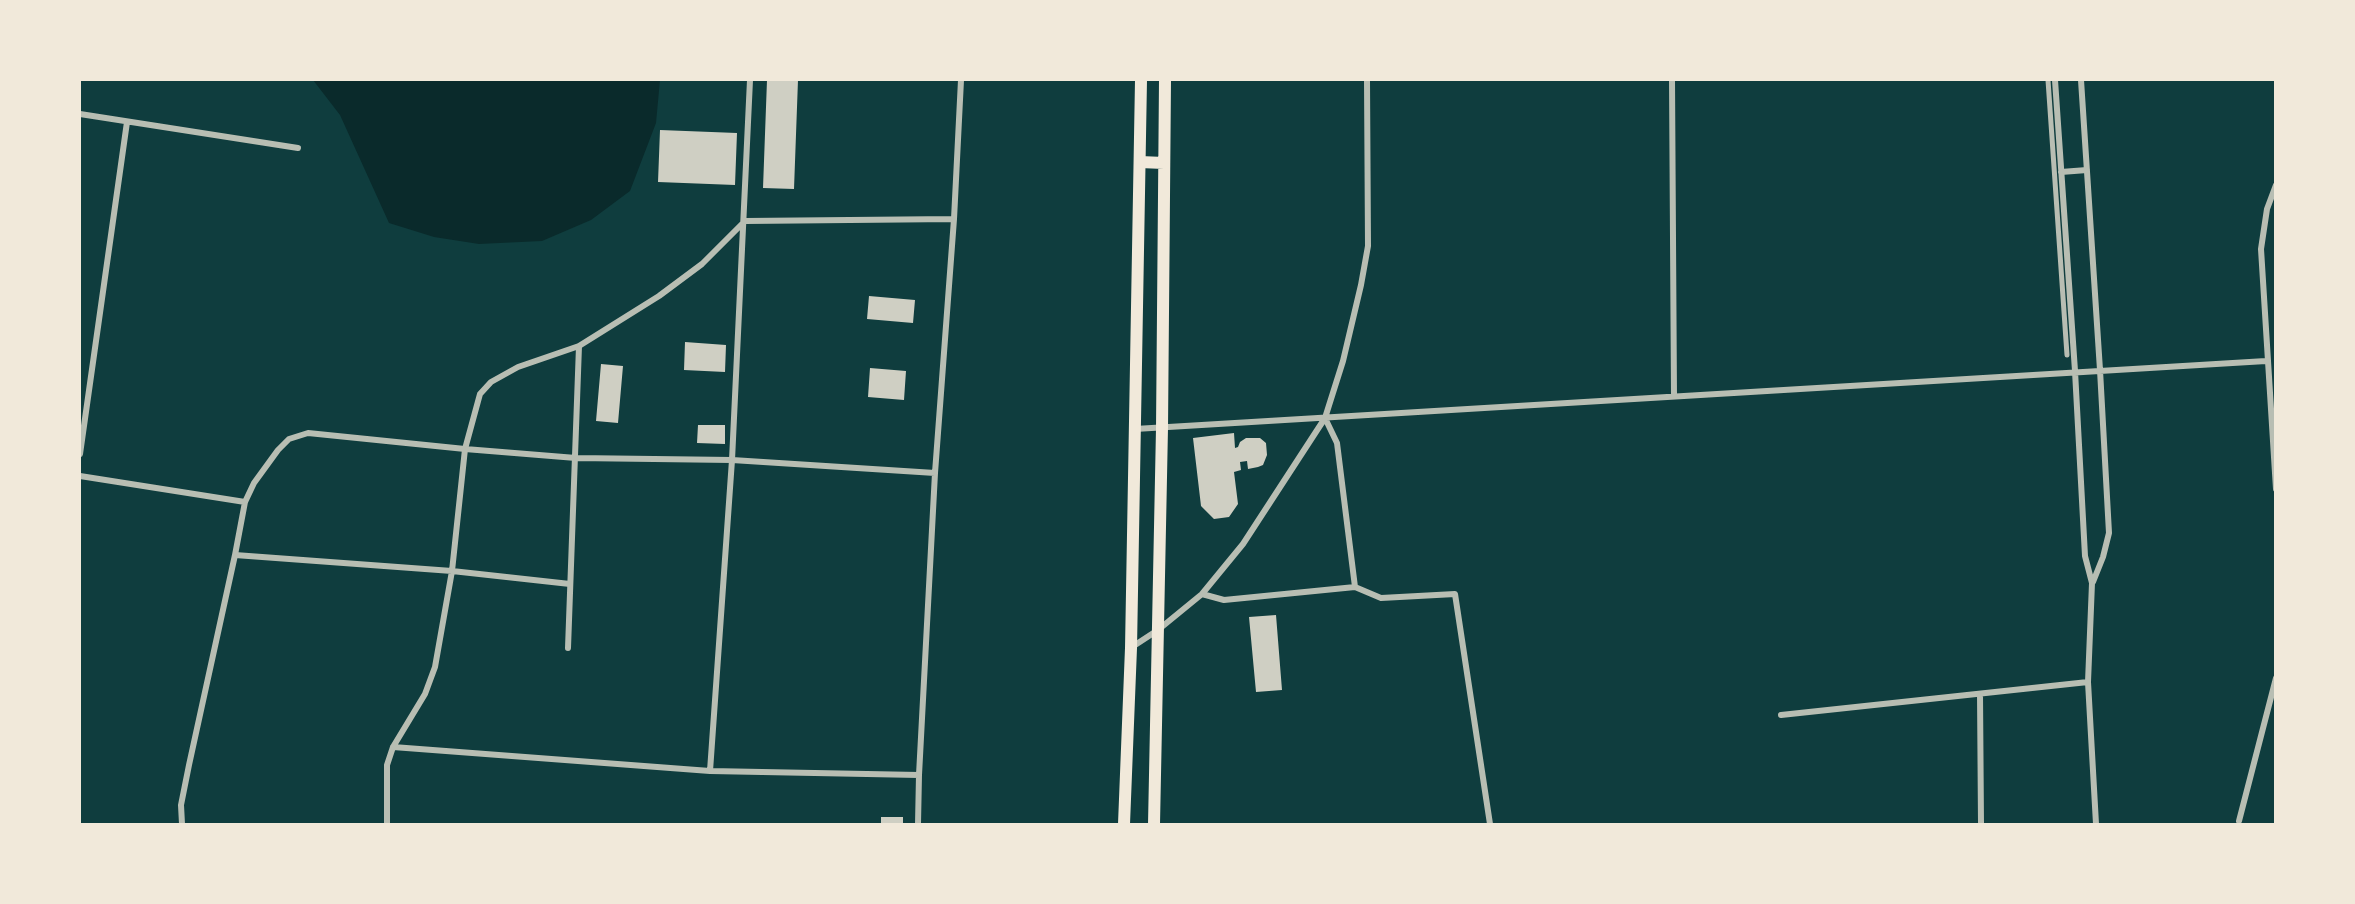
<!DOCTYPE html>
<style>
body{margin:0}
#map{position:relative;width:2355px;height:904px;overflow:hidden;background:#0f3d3e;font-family:"PT Serif",serif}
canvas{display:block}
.frame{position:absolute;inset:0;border:81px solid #f1e9da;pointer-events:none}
</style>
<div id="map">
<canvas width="2355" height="904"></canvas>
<div class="frame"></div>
</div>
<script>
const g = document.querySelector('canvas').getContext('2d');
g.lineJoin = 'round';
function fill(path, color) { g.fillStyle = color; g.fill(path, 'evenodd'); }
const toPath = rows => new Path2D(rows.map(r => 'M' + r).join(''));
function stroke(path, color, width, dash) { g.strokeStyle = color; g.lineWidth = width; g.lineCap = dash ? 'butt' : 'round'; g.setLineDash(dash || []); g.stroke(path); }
fill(toPath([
 [313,80,660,80,656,123,630,191,591,220,542,241,479,244,434,237,389,223,340,115]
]), '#0a2a2b');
fill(toPath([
 [767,80,798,80,794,189,763,188],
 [660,130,737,133,735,185,658,182],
 [869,296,915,300,913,323,867,319],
 [685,342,726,345,725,372,684,370],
 [601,364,623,366,618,423,596,421],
 [870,368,906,371,904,400,868,397],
 [698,425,725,425,725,444,697,443],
 [1234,433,1235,448,1238,447,1240,442,1246,438,1260,438,1266,443,1267,455,1263,465,1258,467,1248,469,1247,461,1240,462,1241,470,1234,472,1238,504,1229,517,1214,519,1201,506,1193,438],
 [1276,615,1282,690,1256,692,1249,617],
 [881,817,903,817,903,824,881,824]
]), '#cfcfc3');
stroke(toPath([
 [2048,80,2067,355]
]), '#b8beb3', 5);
stroke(toPath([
 [1672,80,1674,396],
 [2055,80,2075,371,2085,556,2092,583,2088,682,2096,824],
 [2081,80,2100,370,2109,533,2103,557,2093,582],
 [80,114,298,148],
 [2061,172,2087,170],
 [2276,185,2267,209,2261,249,2276,489],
 [1325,418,1337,443,1355,587],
 [1135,429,2266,361],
 [80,454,127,122],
 [80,476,245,502,235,555,452,571,570,584],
 [245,502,254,483,278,450,289,439,308,433,465,449,576,458,732,460,935,473],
 [1202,594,1224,600,1355,587,1381,598,1455,594,1490,824],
 [1132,647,1158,630,1202,594,1243,544,1325,418,1343,361,1361,285,1368,246,1367,80],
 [568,648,579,346],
 [1980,694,1981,824],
 [1781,715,2088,682],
 [393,747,710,771,919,775],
 [710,771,732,460,750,80],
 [2239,821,2276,678],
 [182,824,181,805,189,765,235,555],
 [387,824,387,765,393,747,425,694,435,667,452,571,465,449,480,394,491,382,518,367,579,346,659,296,702,264,745,221,954,219],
 [918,824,919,775,935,473,954,219,961,80]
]), '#b8beb3', 6);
stroke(toPath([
 [1140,162,1164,163],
 [1124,824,1131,648,1141,80],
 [1154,824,1162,428,1165,80]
]), '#f1e9da', 12);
</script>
